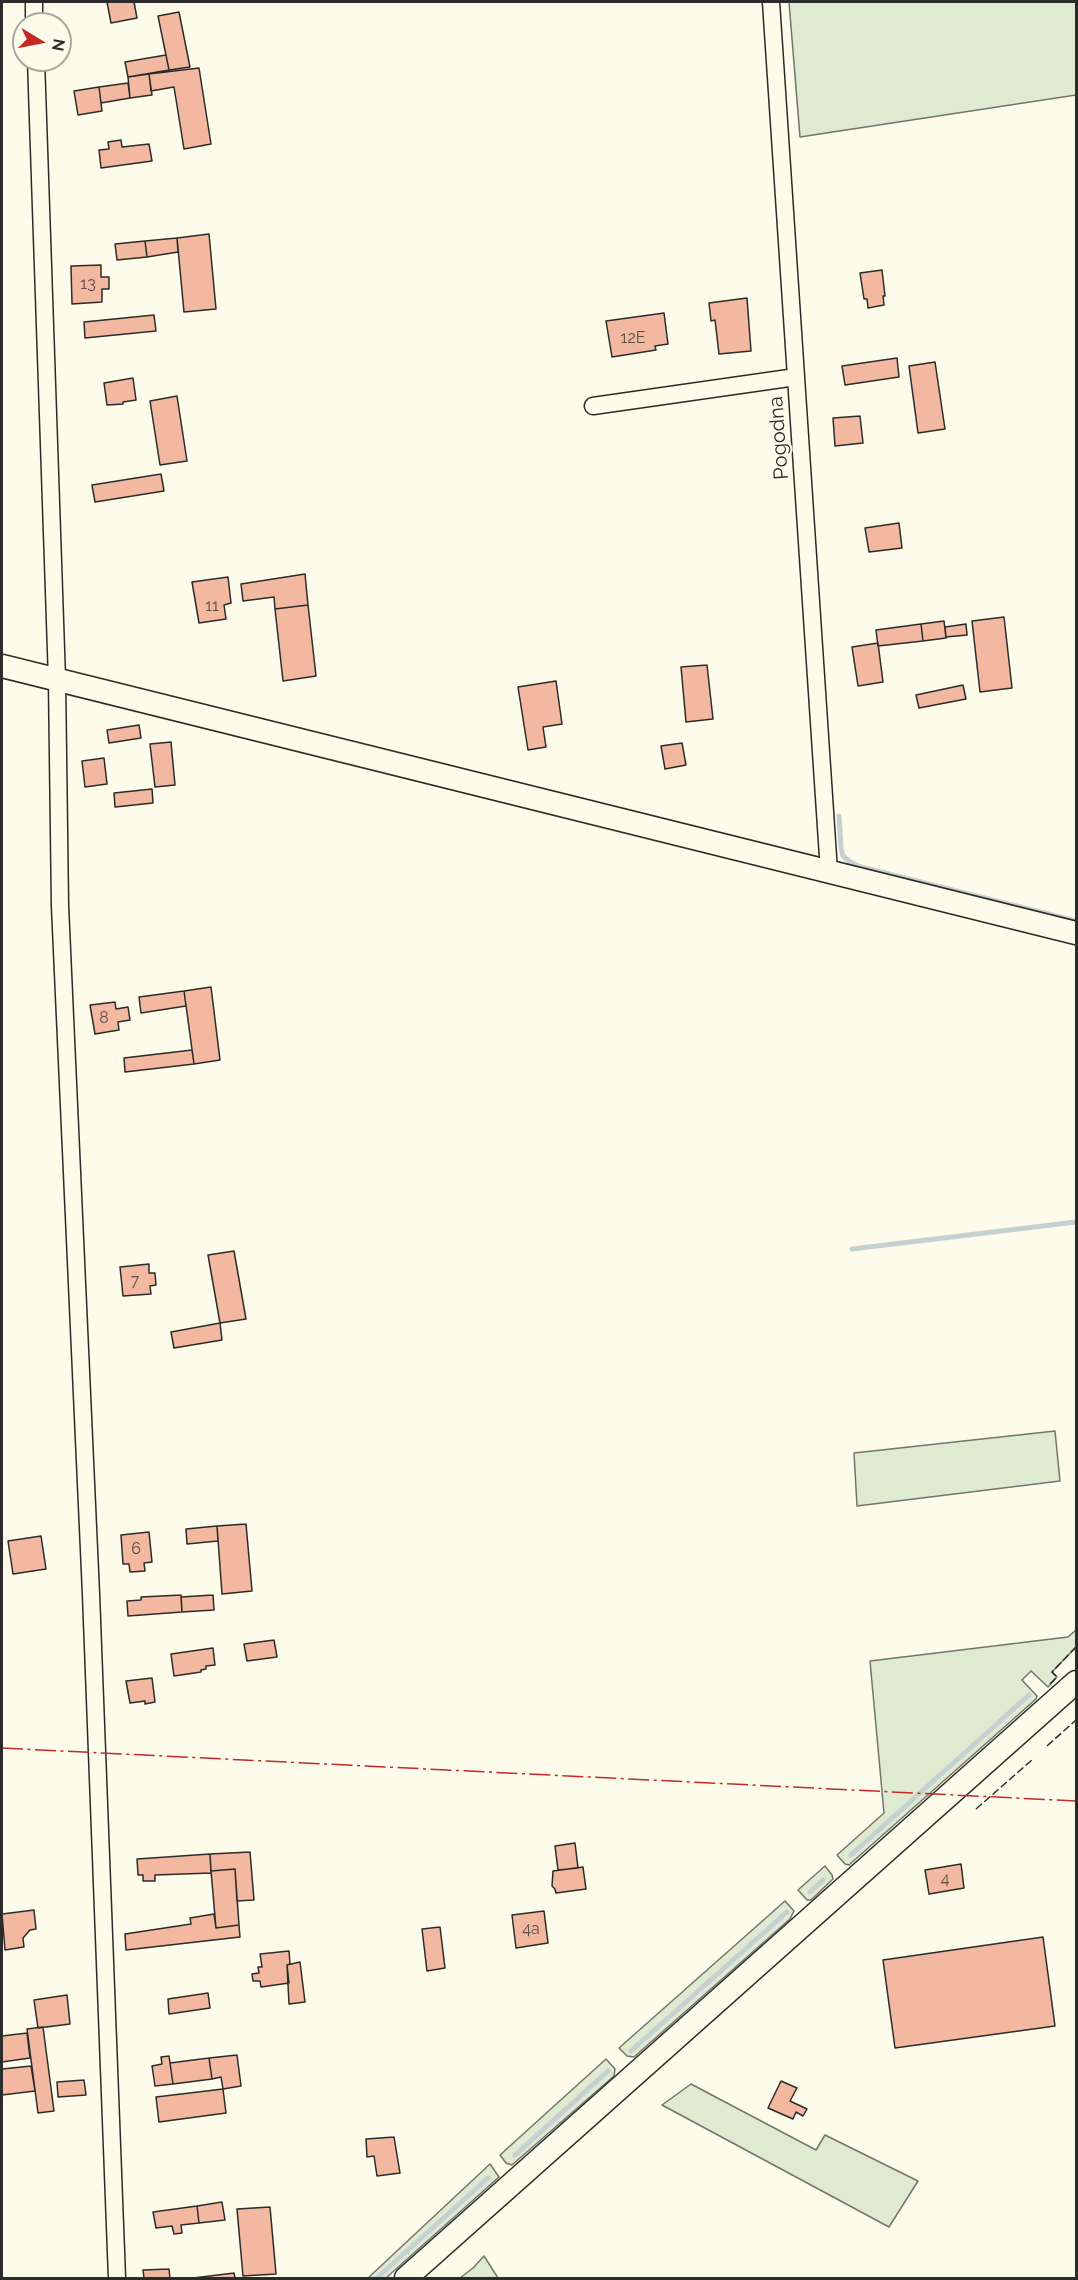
<!DOCTYPE html>
<style>
body{margin:0}
#map{position:relative;width:1078px;height:2280px;overflow:hidden;background:#fdfbea;font-family:Raleway,sans-serif}
canvas{display:block}
.frame{position:absolute;inset:0;border:3px solid #2b2b2b;pointer-events:none}
.north{position:absolute;left:12px;top:12px;width:60px;height:60px;box-sizing:border-box;background:#fdfbea;border:2px solid #a9a89e;border-radius:50%;rotate:100deg;font-size:16px;font-weight:700;line-height:24px;text-align:center;color:#2b2b2b}
.north::after{content:'';display:block;margin:auto;width:21px;height:27px;background:#c62828;clip-path:polygon(50% 0,100% 100%,50% 72%,0 100%)}
</style>
<div id="map">
<canvas width="1078" height="2280"></canvas>
<div class="frame"></div>
<div class="north">N</div>
</div>
<script>
const g = document.querySelector('canvas').getContext('2d');
g.lineJoin = 'round';
function fill(path, color) { g.fillStyle = color; g.fill(path, 'evenodd'); }
const toPath = rows => new Path2D(rows.map(r => 'M' + r).join(''));
function stroke(path, color, width, dash) { g.strokeStyle = color; g.lineWidth = width; g.lineCap = dash ? 'butt' : 'round'; g.setLineDash(dash || []); g.stroke(path); }
function write(font, color, halo, rows, align = 'center') {
  g.font = font + ' Raleway,sans-serif'; g.lineWidth = 4.5; g.setLineDash([]); g.textBaseline = 'middle'; g.strokeStyle = halo; g.fillStyle = color; for (const [text, x, y, turn = 0] of rows) {
    g.save(); g.translate(x, y); g.rotate((+turn || 0) * Math.PI / 180); g.textAlign = isNaN(turn) ? turn : align; if (halo) g.strokeText(text, 0, 0); g.fillText(text, 0, 0); g.restore();
  }
}
const green = toPath([
 [789,2,1076,2,1076,95,800,137,789,2],
 [1055,1431,1060,1481,857,1506,854,1453,1055,1431],
 [1076,1630,1076,1647,1052,1672,1057,1677,1048,1687,1031,1671,1022,1680,1037,1696,1036,1699,849,1865,845,1864,837,1855,884,1813,870,1661,1068,1637,1076,1630],
 [825,1866,832,1875,833,1879,811,1900,807,1900,798,1890,825,1866],
 [785,1901,794,1911,790,1919,634,2057,627,2056,619,2048,785,1901],
 [606,2059,615,2069,614,2076,512,2165,506,2163,500,2155,606,2059],
 [691,2084,816,2150,825,2135,918,2181,889,2227,662,2105,691,2084],
 [490,2164,499,2177,386,2278,368,2278,490,2164],
 [484,2256,498,2278,460,2278,473,2268,484,2256]
]);
fill(green, '#deebd1');
stroke(green, '#74746e', 1.5);
stroke(toPath([
 [839,816,841,848,843,856,850,862,861,867,1076,921],
 [852,1249,1076,1222],
 [851,1855,1029,1695],
 [810,1892,823,1880],
 [631,2051,787,1912],
 [515,2155,608,2071],
 [377,2278,488,2178]
]), '#c7d0d0', 5);
const building = toPath([
 [107,2,134,2,137,18,111,23,107,2],
 [179,12,190,67,169,70,158,16,179,12],
 [166,55,169,70,128,77,125,62,166,55],
 [199,68,211,144,184,149,174,87,151,91,149,74,199,68],
 [149,74,152,95,130,98,128,77,149,74],
 [128,83,130,98,101,103,99,87,128,83],
 [99,87,102,111,78,115,74,91,99,87],
 [121,140,122,147,149,144,152,161,101,168,99,150,109,149,108,142,121,140],
 [209,234,216,309,184,312,177,238,209,234],
 [177,238,178,252,147,257,145,241,177,238],
 [145,241,147,257,117,260,115,244,145,241],
 [101,265,101,277,109,277,109,289,102,289,102,302,72,304,71,266,101,265],
 [882,270,885,296,883,296,884,305,868,308,867,299,864,299,860,273,882,270],
 [747,298,751,351,719,354,715,320,711,321,709,303,747,298],
 [664,313,668,344,655,346,656,350,612,357,606,321,664,313],
 [154,315,156,331,85,338,84,322,154,315],
 [897,358,899,377,845,385,842,366,897,358],
 [935,362,945,429,918,433,909,366,935,362],
 [133,378,136,400,123,402,123,404,107,405,104,383,133,378],
 [177,396,187,461,160,465,150,401,177,396],
 [860,416,863,443,835,446,833,418,860,416],
 [161,474,164,491,95,502,92,485,161,474],
 [899,523,902,548,869,552,865,528,899,523],
 [305,574,308,605,275,609,274,597,243,601,241,584,305,574],
 [228,577,231,603,224,605,226,619,199,623,192,582,228,577],
 [308,605,316,676,283,681,275,609,308,605],
 [1004,617,1012,688,980,692,972,621,1004,617],
 [944,621,946,638,923,641,921,624,944,621],
 [921,624,923,641,878,646,876,630,921,624],
 [966,624,967,635,946,637,945,627,966,624],
 [878,643,883,682,858,686,852,647,878,643],
 [707,665,713,719,686,722,681,667,707,665],
 [556,681,562,724,543,727,546,747,528,750,518,687,556,681],
 [963,685,966,699,919,708,916,695,963,685],
 [139,725,141,738,109,743,107,730,139,725],
 [171,742,175,785,155,787,150,744,171,742],
 [682,743,686,765,665,769,661,746,682,743],
 [104,758,107,784,85,787,82,761,104,758],
 [152,789,153,803,115,807,114,793,152,789],
 [211,987,220,1060,194,1064,184,991,211,987],
 [184,991,186,1006,141,1013,139,997,184,991],
 [115,1002,116,1009,128,1007,130,1020,118,1022,119,1030,95,1034,90,1005,115,1002],
 [192,1050,194,1064,125,1072,124,1058,192,1050],
 [234,1251,246,1319,220,1323,208,1255,234,1251],
 [149,1264,149,1273,155,1273,156,1285,150,1286,151,1294,123,1296,120,1267,149,1264],
 [220,1323,222,1340,174,1348,171,1332,220,1323],
 [246,1524,252,1591,222,1594,217,1526,246,1524],
 [217,1526,218,1541,187,1544,186,1529,217,1526],
 [149,1532,152,1562,144,1563,145,1571,130,1572,129,1564,123,1564,121,1535,149,1532],
 [41,1536,46,1569,13,1574,8,1541,41,1536],
 [181,1595,182,1612,128,1616,127,1601,141,1600,141,1597,181,1595],
 [213,1595,214,1610,182,1612,181,1597,213,1595],
 [274,1640,277,1657,247,1661,244,1644,274,1640],
 [213,1648,215,1665,206,1666,206,1669,201,1670,201,1672,174,1676,171,1654,213,1648],
 [152,1678,155,1702,145,1704,145,1701,130,1703,126,1681,152,1678],
 [575,1843,578,1868,558,1870,555,1846,575,1843],
 [250,1852,254,1900,237,1901,235,1869,211,1871,210,1854,250,1852],
 [210,1854,211,1873,155,1875,155,1881,143,1881,143,1875,138,1875,137,1859,210,1854],
 [961,1864,964,1888,929,1894,925,1870,961,1864],
 [583,1867,586,1889,556,1893,555,1889,552,1886,553,1871,583,1867],
 [235,1869,239,1925,216,1928,211,1871,235,1869],
 [34,1910,36,1929,30,1930,23,1938,24,1947,5,1950,2,1914,34,1910],
 [544,1911,548,1943,516,1948,512,1915,544,1911],
 [214,1914,216,1928,239,1925,240,1937,126,1950,125,1934,191,1924,190,1918,214,1914],
 [440,1927,445,1968,427,1971,422,1929,440,1927],
 [1043,1937,1055,2026,895,2048,883,1960,1043,1937],
 [289,1951,290,1964,287,1965,289,1983,261,1987,260,1981,253,1981,252,1974,259,1973,258,1967,262,1967,260,1954,289,1951],
 [300,1962,305,2002,289,2004,287,1965,300,1962],
 [208,1993,210,2008,169,2014,168,1999,208,1993],
 [67,1995,70,2024,38,2028,34,2000,67,1995],
 [43,2027,54,2111,38,2113,27,2029,43,2027],
 [27,2033,30,2058,2,2062,2,2036,27,2033],
 [237,2055,241,2086,223,2089,221,2077,212,2079,209,2058,237,2055],
 [169,2056,173,2084,155,2086,152,2066,162,2064,161,2057,169,2056],
 [209,2058,212,2079,173,2084,170,2063,209,2058],
 [31,2066,35,2091,2,2095,2,2069,31,2066],
 [84,2080,86,2095,58,2097,57,2082,84,2080],
 [781,2081,797,2088,790,2101,807,2109,803,2116,796,2112,793,2119,768,2108,781,2081],
 [223,2089,226,2113,159,2122,156,2097,223,2089],
 [394,2137,400,2173,377,2176,374,2156,367,2157,366,2139,394,2137],
 [222,2202,225,2220,199,2223,197,2206,222,2202],
 [197,2206,199,2223,181,2225,182,2233,174,2234,172,2226,156,2228,153,2212,197,2206],
 [270,2207,276,2274,243,2276,237,2209,270,2207],
 [169,2269,170,2278,144,2278,143,2270,169,2269],
 [234,2273,235,2278,193,2278,234,2273]
]);
fill(building, '#f2b8a0');
stroke(building, '#2b2b2b', 1.5);
const street = toPath([
 [34,2,34,24],
 [771,2,829,872],
 [36,60,57,680,60,906,91,1594,117,2278],
 [593,406,796,377]
]);
const secondary = toPath([
 [2,666,1076,933],
 [406,2278,1076,1682]
]);
stroke(street, '#2b2b2b', 19);
stroke(secondary, '#2b2b2b', 25);
stroke(street, '#fdfbea', 16);
stroke(secondary, '#fdfbea', 22);
stroke(toPath([
 [1050,1684,1057,1677,1052,1672,1076,1647],
 [1047,1746,1076,1720],
 [976,1809,1033,1759]
]), '#2b2b2b', 1.5, [8, 3]);
stroke(toPath([
 [2,1748,1076,1801]
]), '#c62828', 1.5, [21, 4.5, 3, 4.5]);
write('16px', '#5d4e48', null, [
 ["13",88,284],
 ["12E",633,338],
 ["11",212,606],
 ["8",104,1018],
 ["7",135,1281],
 ["6",136,1549],
 ["4",945,1879],
 ["4a",531,1929]
]);
write('20px', '#2b2b2b', '#fdfbea', [
 ["Pogodna",779,438,-94]
]);
</script>
